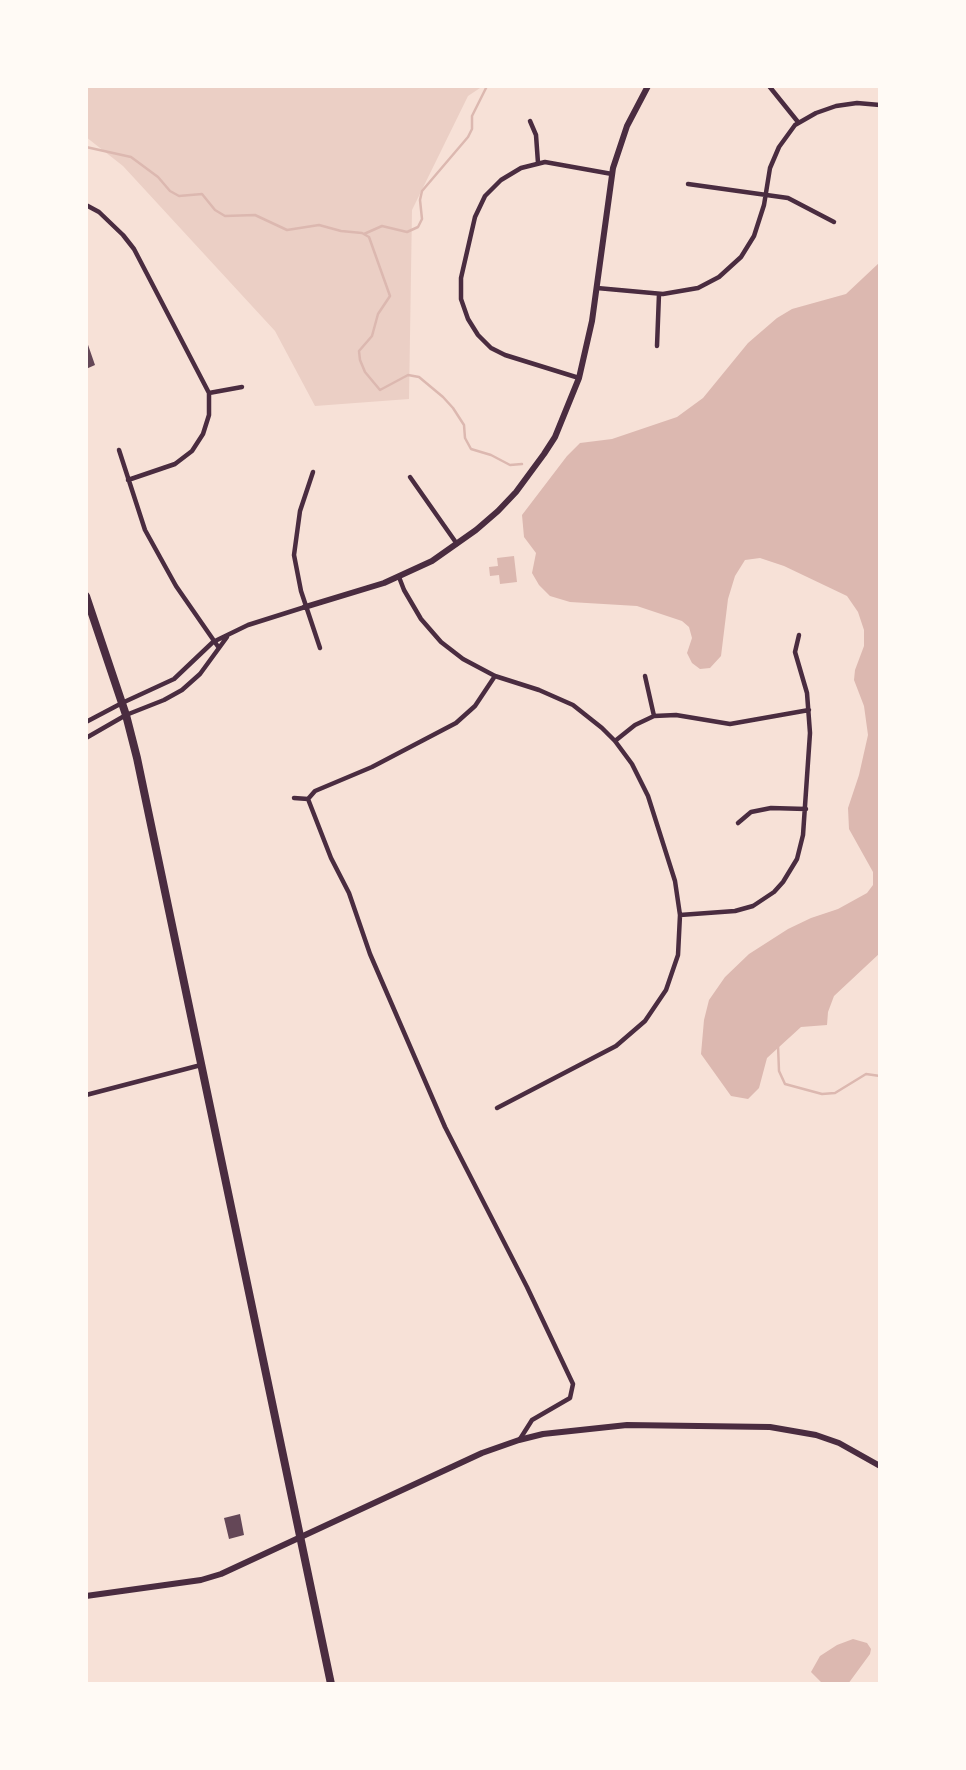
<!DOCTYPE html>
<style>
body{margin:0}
#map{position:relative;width:966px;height:1770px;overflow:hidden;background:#f7e1d7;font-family:"DejaVu Sans",sans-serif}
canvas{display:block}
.frame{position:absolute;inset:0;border:88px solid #fffaf5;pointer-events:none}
</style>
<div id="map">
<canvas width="966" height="1770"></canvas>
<div class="frame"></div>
</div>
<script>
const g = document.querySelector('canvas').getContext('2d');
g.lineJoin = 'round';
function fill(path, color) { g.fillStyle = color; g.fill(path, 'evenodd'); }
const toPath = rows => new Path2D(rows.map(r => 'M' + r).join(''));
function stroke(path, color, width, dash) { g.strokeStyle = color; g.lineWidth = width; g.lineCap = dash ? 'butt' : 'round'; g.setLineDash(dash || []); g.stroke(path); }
fill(toPath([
 [86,86,483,86,468,96,412,210,409,399,315,406,275,331,123,166,86,137]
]), '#ebcfc5');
fill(toPath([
 [880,262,880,953,834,996,828,1012,827,1025,801,1027,767,1058,759,1088,748,1099,731,1096,701,1054,704,1020,709,1000,725,977,749,954,788,929,811,918,838,909,867,893,873,885,873,872,849,829,848,808,859,775,868,735,864,706,854,680,855,670,864,646,864,630,858,612,847,596,784,566,760,558,745,560,735,576,728,599,721,656,710,668,700,669,692,663,687,653,692,638,689,627,682,621,637,606,570,602,550,596,539,585,532,573,536,553,524,537,522,515,567,456,580,443,612,439,677,417,703,398,748,343,777,318,792,309,846,294],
 [514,556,517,582,500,584,499,575,490,576,489,567,498,566,497,558],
 [853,1639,867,1643,871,1649,870,1654,848,1684,823,1684,811,1672,820,1656,837,1645]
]), '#dcb8b0');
stroke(toPath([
 [86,147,131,157,158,177,170,191,179,196,202,194,215,210,225,216,255,215,287,230,319,225,341,231,362,233,369,237,390,296,378,314,372,336,359,351,360,360,365,372,380,390,408,375,419,377,443,397,453,408,464,425,465,438,471,449,491,455,510,465,522,464],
 [364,234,382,226,407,232,418,227,422,219,420,200,422,191,468,137,472,129,472,116,487,86],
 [778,1045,779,1071,785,1084,822,1094,835,1093,866,1074,880,1076]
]), '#dcb8b0', 2.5);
fill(toPath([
 [86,339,95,365,86,369],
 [240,1514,244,1535,229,1539,224,1518]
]), '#644757');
stroke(toPath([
 [769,86,798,122],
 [530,121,536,135,538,163],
 [688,184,788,198,834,222],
 [86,205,99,212,123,235,134,249,209,393,209,415,203,434,192,451,175,464,128,480],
 [597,288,663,294,698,288,719,277,741,257,754,236,764,205,770,168,779,147,795,125,816,113,836,106,857,103,880,105],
 [657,346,659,294],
 [579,378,505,355,491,348,478,335,468,319,461,299,461,278,475,217,485,196,501,180,521,168,545,162,612,174],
 [209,393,242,387],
 [119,450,145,530,176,586,219,648],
 [313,472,300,511,294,555,301,591,320,648],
 [410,477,457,544],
 [399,577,404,590,421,619,441,642,463,659,495,676,539,690,573,705,602,728,615,741,632,764,648,796,675,881,680,915,678,955,666,990,645,1021,616,1046,497,1108],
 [495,676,475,706,456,723,372,767,315,791,308,799,331,858,349,893,370,954,445,1127,527,1287,573,1384,570,1398,532,1420,520,1439],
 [645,676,654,716],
 [86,722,122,703,174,679,213,642,248,625,305,607],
 [86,738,126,715,164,700,182,690,200,674,227,637],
 [615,741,635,725,654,716,676,715,730,724,809,710],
 [294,798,308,799],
 [738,823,751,812,771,808,806,809],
 [680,915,735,911,753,906,774,892,783,882,797,859,803,835,810,733,807,693,795,652,799,635],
 [86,1095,201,1065]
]), '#4a2c40', 4.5);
stroke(toPath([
 [305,607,384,583,432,561,476,530,498,511,516,492,544,454,555,437,579,378,592,321,613,168,627,126,648,86],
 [86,1596,201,1580,221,1574,482,1453,519,1440,543,1434,627,1425,770,1427,816,1435,839,1443,880,1466]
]), '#4a2c40', 6);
stroke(toPath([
 [86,596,126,715,137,758,331,1684]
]), '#4a2c40', 8);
</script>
